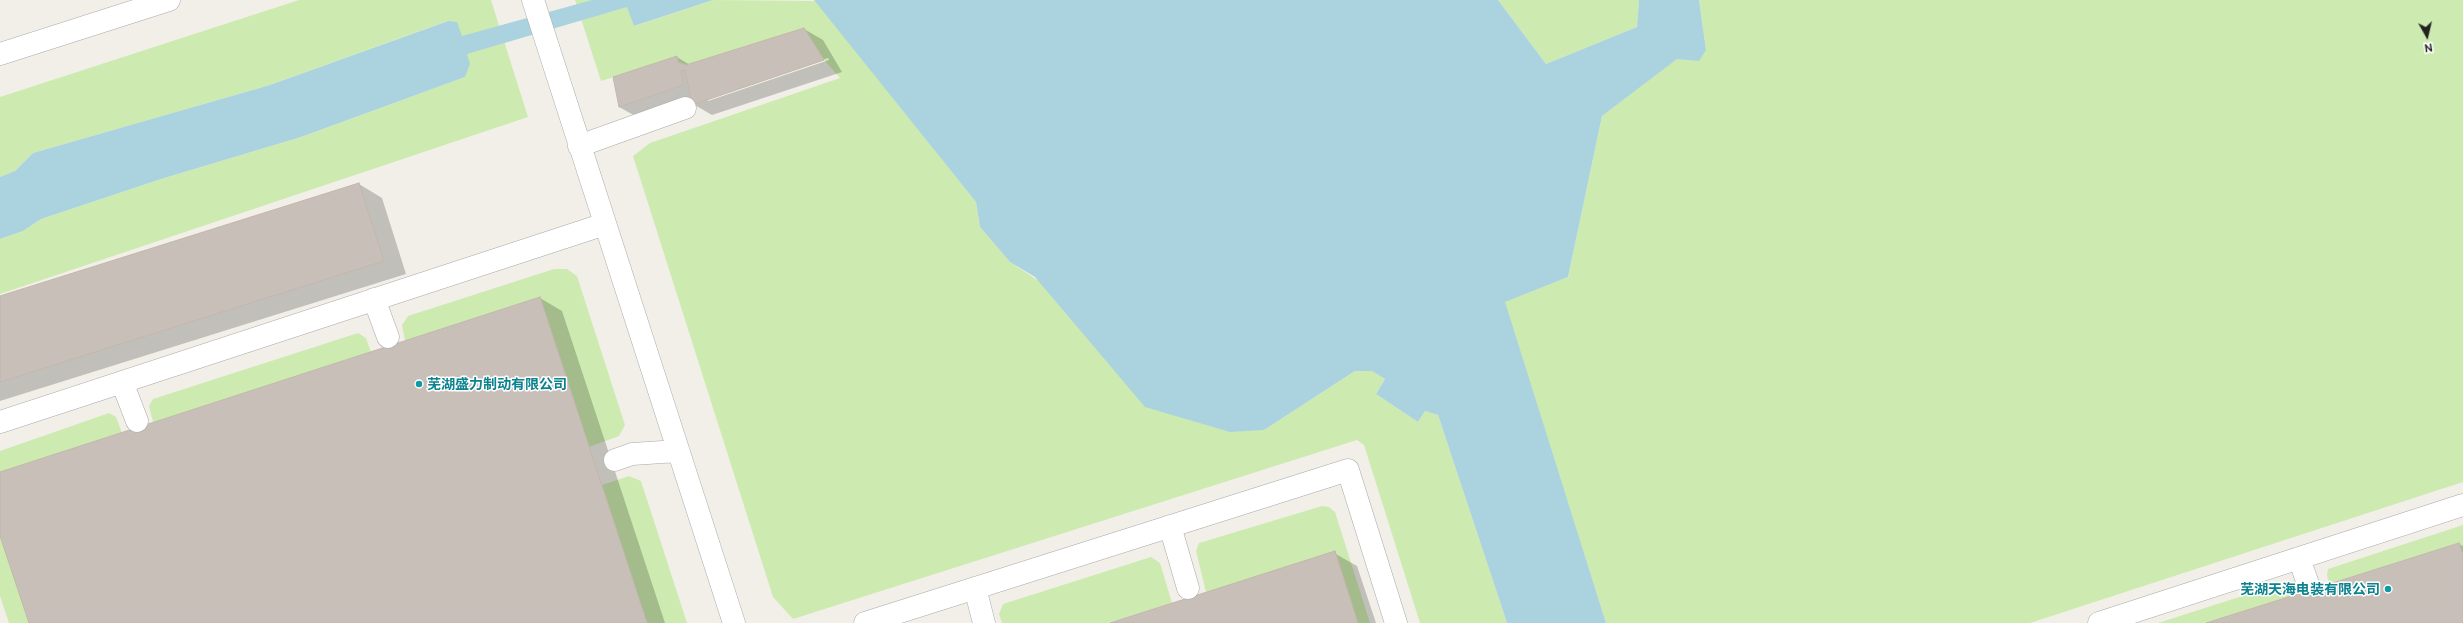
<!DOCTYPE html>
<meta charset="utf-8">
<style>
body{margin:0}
#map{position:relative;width:2463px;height:623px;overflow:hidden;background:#f2efe9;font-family:Ubuntu,sans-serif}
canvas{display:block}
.north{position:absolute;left:2407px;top:16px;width:40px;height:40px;-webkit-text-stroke:3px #fff;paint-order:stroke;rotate:172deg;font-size:11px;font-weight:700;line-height:16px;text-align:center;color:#222}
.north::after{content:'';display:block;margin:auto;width:14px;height:18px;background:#222;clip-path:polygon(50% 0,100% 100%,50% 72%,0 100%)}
</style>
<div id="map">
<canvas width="2463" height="623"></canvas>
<div class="north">N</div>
</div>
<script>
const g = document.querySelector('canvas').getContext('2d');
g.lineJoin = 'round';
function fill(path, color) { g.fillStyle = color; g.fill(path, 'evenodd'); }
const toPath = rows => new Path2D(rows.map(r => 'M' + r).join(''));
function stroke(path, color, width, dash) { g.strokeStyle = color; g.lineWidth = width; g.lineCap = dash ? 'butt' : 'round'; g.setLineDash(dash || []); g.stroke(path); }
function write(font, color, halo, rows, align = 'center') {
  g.font = font + ' Ubuntu,"Noto Sans SC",sans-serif'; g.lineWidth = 3; g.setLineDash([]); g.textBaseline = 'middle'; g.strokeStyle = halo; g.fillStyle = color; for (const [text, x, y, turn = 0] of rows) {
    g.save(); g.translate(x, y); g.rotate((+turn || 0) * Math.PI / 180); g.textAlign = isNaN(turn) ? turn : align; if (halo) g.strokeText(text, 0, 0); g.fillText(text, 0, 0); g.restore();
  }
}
fill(toPath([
 [299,0,491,0,528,117,0,294,0,239,23,231,41,219,161,179,301,137,465,77,447,21,270,85,33,153,15,171,0,177,0,97],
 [575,0,625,0,635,26,713,0,816,1,976,202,980,227,1010,262,1264,430,1355,371,1372,371,1385,379,1376,394,1418,422,1425,411,1438,415,1507,623,1420,623,1364,445,1357,440,793,619,773,597,633,156,650,143,840,78,824,60,804,28,686,65,678,62,677,56,601,81],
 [1498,0,1639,0,1637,27,1546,64],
 [1699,0,2463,0,2463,482,2030,623,1606,623,1504,302,1568,277,1602,116,1677,58,1706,50],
 [554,269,567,269,577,276,625,425,619,436,589,447,540,297,405,341,402,325,408,316],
 [358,333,366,338,371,352,153,422,149,406,153,399],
 [109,413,116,417,122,433,0,472,0,451],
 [629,476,641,481,687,623,647,623,602,485],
 [1322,506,1329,507,1335,512,1370,623,1357,623,1334,552,1206,592,1196,551,1199,543],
 [2463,525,2463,555,2459,543,2329,584,2327,575,2328,569],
 [0,536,29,623,9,623,0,596],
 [1151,557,1160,563,1172,603,1109,623,1002,623,999,614,1003,604],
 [2283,583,2288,587,2290,596,2206,623,2158,623]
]), '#cdebb0');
fill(toPath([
 [592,0,713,0,634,26,627,7,467,54,470,64,465,77,301,137,161,179,41,219,23,231,0,239,0,177,15,171,33,153,270,85,448,21,457,22,462,36],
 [814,0,1498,0,1546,64,1637,27,1639,0,1699,0,1706,50,1699,61,1677,59,1602,116,1568,277,1505,302,1606,623,1507,623,1438,415,1425,411,1418,422,1376,394,1385,379,1372,371,1355,371,1264,430,1230,432,1145,407,1035,277,1010,262,980,227,976,202]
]), '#aad3df');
fill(toPath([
 [804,29,823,40,842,72,712,115,693,104,639,118,619,107,677,57,690,65],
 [828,58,829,60,708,101,708,98],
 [359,184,382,198,406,274,0,401,0,297],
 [540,298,562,311,665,623,30,623,0,533,0,473],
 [2459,544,2463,546,2463,623,2209,623],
 [1334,553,1357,566,1376,623,1113,623]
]), '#0003');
const building = toPath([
 [804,28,824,60,692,105,685,70,681,71,683,85,619,107,613,77,677,56,678,62,686,65,804,28],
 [359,183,384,261,0,382,0,296,359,183],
 [540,297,647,623,29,623,0,536,0,472,540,297],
 [2459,543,2463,555,2463,623,2206,623,2459,543],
 [1335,551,1358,623,1110,623,1335,551]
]);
fill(building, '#c7bfb8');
stroke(building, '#c4b6ab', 1);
const minor = toPath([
 [533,0,734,623],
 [0,54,169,0],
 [579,146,685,108],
 [374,299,388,337],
 [122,382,137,421],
 [0,422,605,224],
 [615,460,632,454,678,451],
 [1170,526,1188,588],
 [2299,558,2308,584],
 [975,588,984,623],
 [865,623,1348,470,1396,623],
 [2099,623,2463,505]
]);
stroke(minor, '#a9a9a9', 23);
stroke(minor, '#fff', 22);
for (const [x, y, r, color] of [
 [419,384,4,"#0f9aa8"],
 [2388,589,4,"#0f9aa8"]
]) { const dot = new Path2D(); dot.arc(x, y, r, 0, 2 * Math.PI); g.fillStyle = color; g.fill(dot); stroke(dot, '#fff', 1.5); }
write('bold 14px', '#0d838f', '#fff', [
 ["芜湖盛力制动有限公司",427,384],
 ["芜湖天海电装有限公司",2380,589,"right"]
], 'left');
</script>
